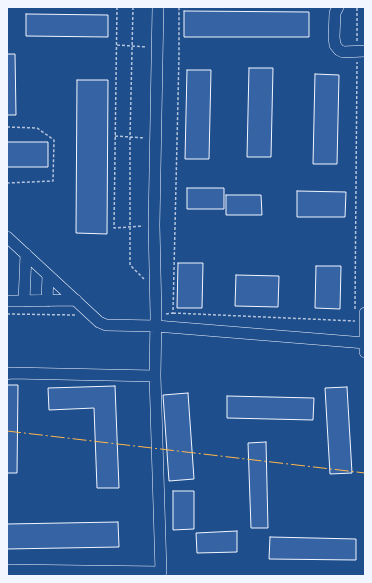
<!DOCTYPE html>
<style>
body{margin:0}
#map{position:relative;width:372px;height:583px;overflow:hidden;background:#1f4e8c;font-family:Inter,sans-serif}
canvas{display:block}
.frame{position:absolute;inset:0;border:8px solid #f2f6ff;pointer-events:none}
</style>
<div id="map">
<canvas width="372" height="583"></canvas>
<div class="frame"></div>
</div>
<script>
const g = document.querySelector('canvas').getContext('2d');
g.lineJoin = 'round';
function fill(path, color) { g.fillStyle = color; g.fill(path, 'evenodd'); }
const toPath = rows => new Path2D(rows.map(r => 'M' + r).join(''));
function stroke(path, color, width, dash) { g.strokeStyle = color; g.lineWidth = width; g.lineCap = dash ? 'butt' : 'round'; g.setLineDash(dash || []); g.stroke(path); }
const building = toPath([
 [184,11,309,12,309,37,184,37,184,11],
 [26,14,108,15,108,37,26,36,26,14],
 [7,54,15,54,16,115,7,115,7,54],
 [249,68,273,68,271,157,247,157,249,68],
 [187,70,211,70,209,159,185,159,187,70],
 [315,74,339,75,337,164,313,164,315,74],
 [77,80,108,80,107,234,76,233,77,80],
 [7,142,48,142,48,167,7,167,7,142],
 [187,188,224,188,224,209,187,209,187,188],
 [297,191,346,192,345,217,297,217,297,191],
 [226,195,261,195,262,215,226,215,226,195],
 [178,263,203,263,202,308,177,308,178,263],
 [316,266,341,266,340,309,315,308,316,266],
 [236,275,279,276,278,307,235,306,236,275],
 [7,385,18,385,17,473,7,473,7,385],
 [115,386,119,488,97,488,94,408,49,410,48,388,115,386],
 [347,387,352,473,330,474,325,388,347,387],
 [188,393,194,479,169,481,163,395,188,393],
 [227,396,314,398,313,420,227,418,227,396],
 [266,442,268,528,251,528,248,443,266,442],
 [173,491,194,491,194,529,173,530,173,491],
 [118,522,119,547,7,549,7,524,118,522],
 [237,531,237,552,197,553,196,533,237,531],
 [270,537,356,539,356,560,269,559,270,537]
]);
fill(building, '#3563a3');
stroke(building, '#f2f6ff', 1);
const minor = toPath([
 [338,7,335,13,334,37,335,45,339,50,343,52,365,51],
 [7,237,99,322,106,325,156,326,365,343],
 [7,301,76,300],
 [24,301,26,254],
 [47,301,48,275],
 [365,313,365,352],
 [7,374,11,373,155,376],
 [7,570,161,572,155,376,156,316,154,225,158,7]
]);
stroke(minor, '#f2f6ff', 12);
stroke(toPath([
 [117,7,114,228,143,226],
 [133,7,130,137,130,265,144,279],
 [357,41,357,7],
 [117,45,147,47],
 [7,127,37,128,54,140,53,181,7,183],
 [115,136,145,138],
 [355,309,357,62],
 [173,313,355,321],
 [7,314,75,315],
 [166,314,173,313,179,56,179,7]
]), '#b3c4dc', 1.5, [3, 2]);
stroke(minor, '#1f4e8c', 11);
stroke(toPath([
 [7,431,365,473]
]), '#ffb74d', 1, [14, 3, 2, 3]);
</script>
